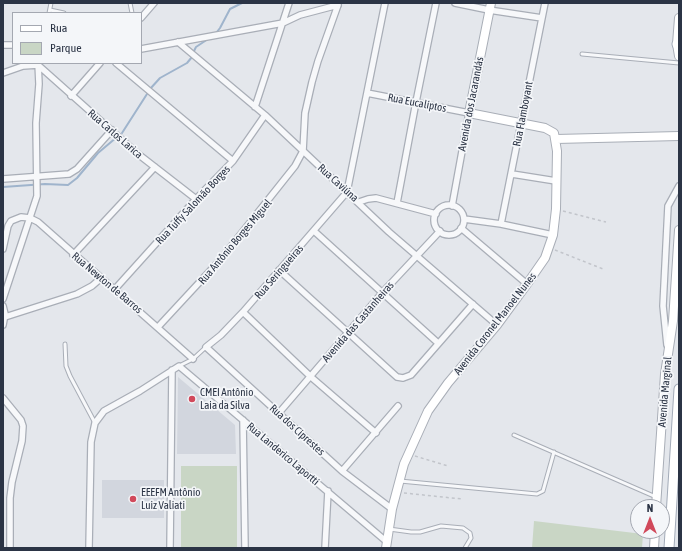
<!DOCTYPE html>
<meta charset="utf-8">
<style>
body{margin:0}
#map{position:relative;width:682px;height:551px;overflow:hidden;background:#e4e7ec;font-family:"Asap Condensed",sans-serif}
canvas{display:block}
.frame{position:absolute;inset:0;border:4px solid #2b3445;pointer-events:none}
.legend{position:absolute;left:12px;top:12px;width:130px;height:52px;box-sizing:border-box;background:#f4f6f9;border:1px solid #a4a8b1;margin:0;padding:5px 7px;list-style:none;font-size:12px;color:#2b3445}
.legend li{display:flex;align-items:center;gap:8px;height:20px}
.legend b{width:20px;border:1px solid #a4a8b1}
.north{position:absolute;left:630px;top:499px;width:40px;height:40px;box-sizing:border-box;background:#f4f6f9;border:1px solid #a4a8b1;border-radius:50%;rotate:0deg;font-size:11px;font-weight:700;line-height:16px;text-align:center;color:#2b3445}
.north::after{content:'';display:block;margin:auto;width:14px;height:18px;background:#d1495b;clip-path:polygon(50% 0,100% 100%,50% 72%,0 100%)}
</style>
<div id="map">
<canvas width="682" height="551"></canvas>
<div class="frame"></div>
<ul class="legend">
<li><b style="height:5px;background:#fff"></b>Rua</li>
<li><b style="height:11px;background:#c9d6c5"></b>Parque</li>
</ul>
<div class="north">N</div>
</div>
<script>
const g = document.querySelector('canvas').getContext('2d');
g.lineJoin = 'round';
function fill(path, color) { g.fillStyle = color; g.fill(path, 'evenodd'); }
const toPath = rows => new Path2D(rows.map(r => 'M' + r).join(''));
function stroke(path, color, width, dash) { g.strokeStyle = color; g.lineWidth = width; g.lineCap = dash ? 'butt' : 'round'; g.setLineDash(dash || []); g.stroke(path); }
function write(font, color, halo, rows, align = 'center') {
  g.font = font + ' "Asap Condensed",sans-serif'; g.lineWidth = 3.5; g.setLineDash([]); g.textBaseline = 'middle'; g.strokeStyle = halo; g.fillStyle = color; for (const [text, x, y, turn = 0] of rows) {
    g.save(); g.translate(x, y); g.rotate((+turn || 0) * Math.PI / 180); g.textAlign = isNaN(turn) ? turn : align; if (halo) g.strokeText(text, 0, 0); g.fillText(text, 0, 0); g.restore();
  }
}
fill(toPath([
 [178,377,235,425,236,454,177,454],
 [102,480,164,480,164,518,102,518]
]), '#d2d6de');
fill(toPath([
 [181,466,237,466,237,548,181,548],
 [534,521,643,534,642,548,532,548]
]), '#c9d6c5');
stroke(toPath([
 [216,33,220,28,230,9,242,3],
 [193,53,196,47,208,39],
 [150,89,160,78,187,63,192,57],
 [122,133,147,94],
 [3,187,45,184,68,185,77,178,98,153,117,137]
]), '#9fb4cc', 2);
const lane = toPath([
 [130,3,132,13],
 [50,10,64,13],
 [49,13,51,3],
 [582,54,679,63],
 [65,344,66,366,70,376,95,423],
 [179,366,193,359,206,347],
 [514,435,656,497],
 [400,481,537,494,543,491,554,452],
 [389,529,411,532,420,532,441,526,463,528,470,533,471,538,465,548]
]);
const street = toPath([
 [385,3,347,192,243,312,221,335,206,347,342,471,392,509],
 [455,3,489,10,542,18],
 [141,18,154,3],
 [178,42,265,115,389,232,497,325],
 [3,45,13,45],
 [141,49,283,23,300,15,338,5],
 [116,63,233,161],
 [38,65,138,154,196,199],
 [3,73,23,66,38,65],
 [367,93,469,113,452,206],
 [71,96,100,63],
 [255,107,289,3],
 [512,174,556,181],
 [3,179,69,174,77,169,112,130],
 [359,202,368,199,376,198,436,214],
 [397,203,416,102,436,3],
 '434 220a15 15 0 1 1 30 0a15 15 0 1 1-30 0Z',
 [464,219,501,224,553,235],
 [501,224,545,3],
 [461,228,527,284],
 [314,231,438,343],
 [3,249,8,226,11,221,21,217,30,218,38,222,193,359],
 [73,255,155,167],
 [279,270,397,377,403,378,411,375,473,304],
 [115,289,196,199,233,161,265,115],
 [3,299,37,196,36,123,39,84,38,63],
 [3,306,5,314,3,325],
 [243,312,311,377,376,433],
 [5,317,77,294,92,286,100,279],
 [158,327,221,259,295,166,303,151,305,113,312,82,318,61,338,5],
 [667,345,663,306,668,206,679,186],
 [3,398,21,420,23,426,22,441,12,482,10,498,10,548],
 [278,414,382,293,440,231],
 [243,420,245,548],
 [342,471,398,406],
 [89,548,91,442,95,423,104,411,140,391,179,366,387,542],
 [170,548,172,370],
 [325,548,328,491]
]);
const secondary = toPath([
 [679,18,677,44,679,56],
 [556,139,679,136],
 [656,507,665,374,673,321,679,230],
 [386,548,392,509,404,464,428,411,448,383,497,325,527,284,545,258,553,235,556,209,557,151,554,133,545,128,469,113,491,3],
 [654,548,655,531]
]);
const primary = toPath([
 [677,44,679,48],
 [669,548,679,389]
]);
stroke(lane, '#a9aeb7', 5);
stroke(street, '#a9aeb7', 8);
stroke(secondary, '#a9aeb7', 10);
stroke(primary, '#a3abb8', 11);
stroke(toPath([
 [563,211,606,222],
 [555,250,603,269],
 [415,456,448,466],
 [404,493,462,499]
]), '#c2c5cb', 1.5, [3, 3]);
stroke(lane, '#f7f8fa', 3);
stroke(street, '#f7f8fa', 5.5);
stroke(secondary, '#fff', 8);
stroke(primary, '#fff', 9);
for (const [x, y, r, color] of [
 [192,399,4,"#d1495b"],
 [133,499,4,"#d1495b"]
]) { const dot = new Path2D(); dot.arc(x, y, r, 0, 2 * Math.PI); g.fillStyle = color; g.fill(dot); stroke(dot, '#f4f6f9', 1.5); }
write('11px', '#2b3445', '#f4f6f9', [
 ["Rua Eucalíptos",417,103,11],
 ["Avenida dos Jacarandás",471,104,-79],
 ["Rua Flamboyant",523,114,-79],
 ["Rua Carlos Larica",115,134,41],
 ["Rua Caviúna",338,183,42],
 ["Rua Tuffy Salomão Borges",193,205,-47],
 ["Rua Antônio Borges Miguel",235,242,-50],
 ["Rua Seringueiras",279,272,-49],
 ["Rua Newton de Barros",107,283,40],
 ["Avenida das Castanheiras",358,322,-49],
 ["Avenida Coronel Manoel Nunes",495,324,-52],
 ["Avenida Marginal",665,392,-85],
 ["Rua dos Ciprestes",297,430,42],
 ["Rua Landerico Laportti",283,454,40]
]);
write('11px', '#2b3445', '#f4f6f9', [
 ["CMEI Antônio",200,393],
 ["Laia da Silva",200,406],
 ["EEEFM Antônio",141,493],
 ["Luiz Valiati",141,506]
], 'left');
</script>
